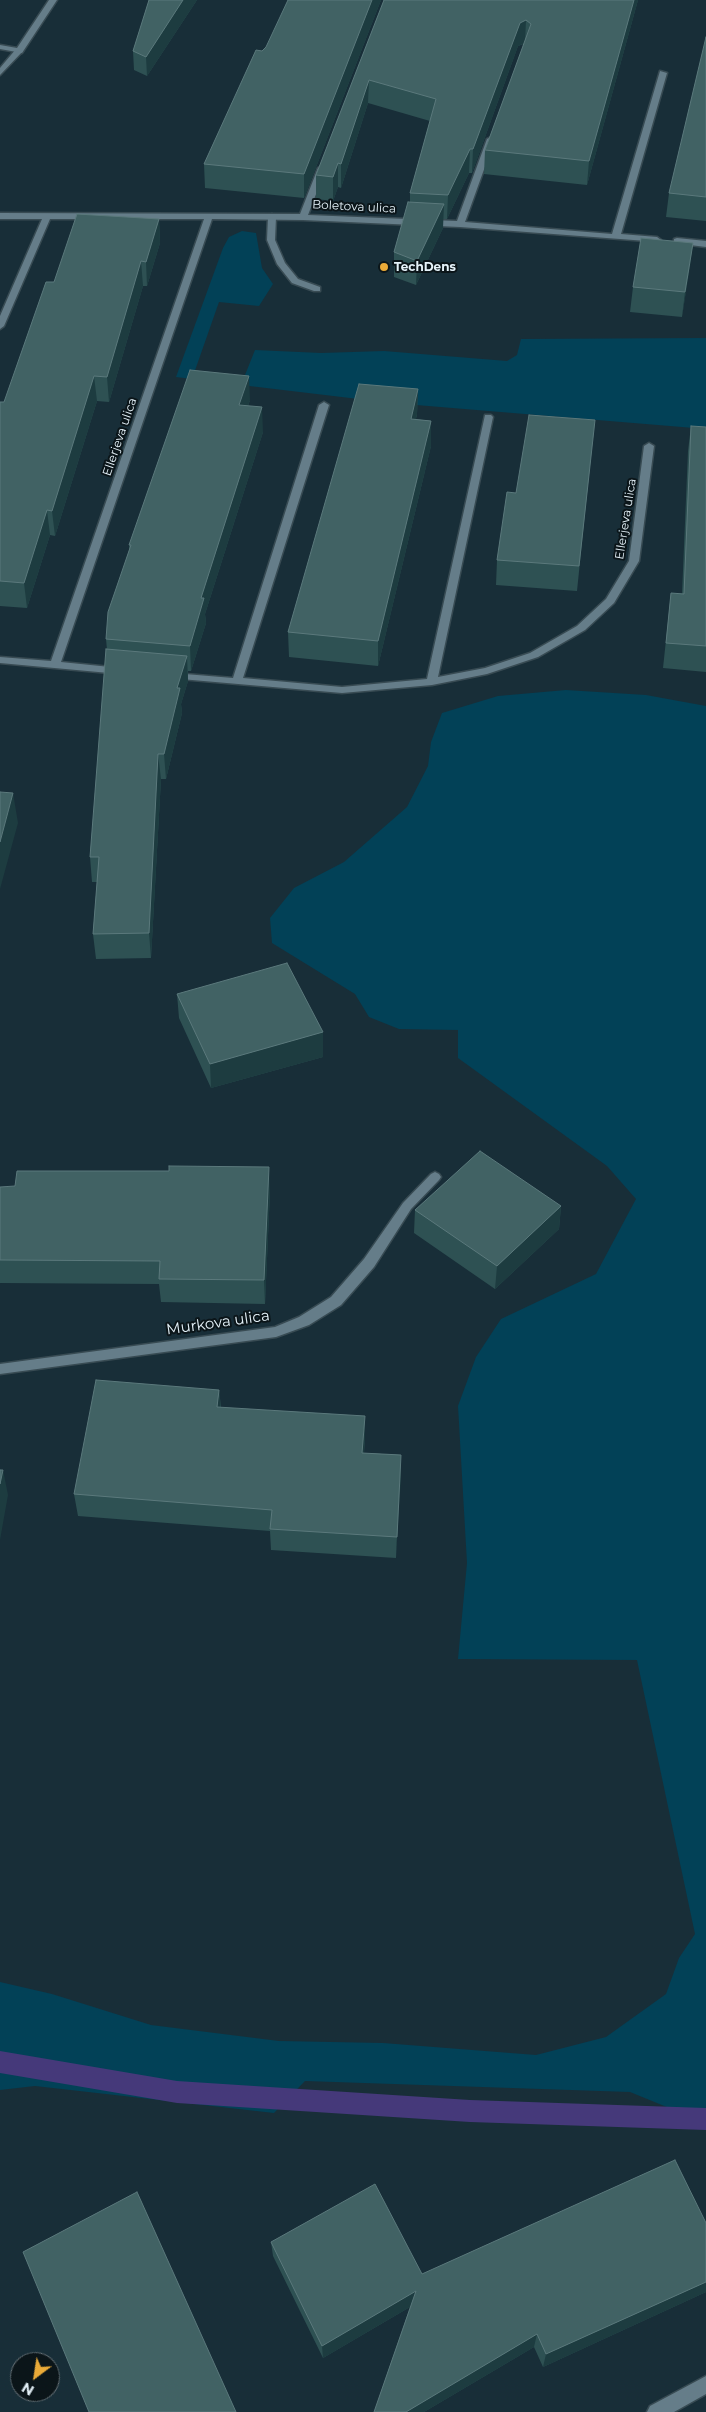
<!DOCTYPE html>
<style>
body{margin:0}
#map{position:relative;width:706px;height:2412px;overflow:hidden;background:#182e38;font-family:Montserrat,sans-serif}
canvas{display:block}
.north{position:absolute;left:10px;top:2352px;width:50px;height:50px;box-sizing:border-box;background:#0b1519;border:1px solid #626d73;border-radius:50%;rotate:211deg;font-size:14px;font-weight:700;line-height:20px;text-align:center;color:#e5f2f9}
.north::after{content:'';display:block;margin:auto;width:18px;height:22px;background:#eaaa38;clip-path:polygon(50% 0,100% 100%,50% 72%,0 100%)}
</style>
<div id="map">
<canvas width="706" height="2412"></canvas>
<div class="north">N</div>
</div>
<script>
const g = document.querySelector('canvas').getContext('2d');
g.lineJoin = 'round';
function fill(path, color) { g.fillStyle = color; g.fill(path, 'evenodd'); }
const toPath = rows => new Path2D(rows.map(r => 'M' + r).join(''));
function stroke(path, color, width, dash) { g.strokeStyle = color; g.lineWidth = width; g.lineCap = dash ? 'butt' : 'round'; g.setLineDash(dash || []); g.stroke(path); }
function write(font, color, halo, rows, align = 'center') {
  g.font = font + ' Montserrat,sans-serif'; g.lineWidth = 4; g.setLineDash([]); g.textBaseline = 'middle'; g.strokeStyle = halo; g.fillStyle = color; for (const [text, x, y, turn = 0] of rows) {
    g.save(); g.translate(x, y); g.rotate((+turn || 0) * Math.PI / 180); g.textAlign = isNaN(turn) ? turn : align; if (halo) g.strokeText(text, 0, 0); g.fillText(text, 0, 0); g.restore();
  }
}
fill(toPath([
 [242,231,256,233,262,268,273,284,259,306,219,302,192,379,176,377,223,248,229,237],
 [706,338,706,429,392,403,241,385,255,350,321,353,384,351,507,361,517,355,521,339],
 [566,690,646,695,706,706,706,2123,630,2092,305,2081,274,2113,35,2086,0,2090,0,1982,52,1994,151,2025,279,2041,383,2043,536,2055,606,2037,666,1994,679,1958,695,1934,637,1660,458,1659,467,1563,458,1406,476,1357,501,1319,596,1274,636,1199,607,1166,458,1058,458,1030,399,1029,369,1017,355,994,272,943,270,918,294,888,344,862,407,807,428,766,431,742,442,713,498,696]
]), '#024157');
fill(toPath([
 [0,2051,177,2081,470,2100,706,2108,706,2130,470,2122,177,2103,0,2073,0,2051]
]), '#45397a');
const lane = toPath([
 [16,49,23,51,0,75,0,68,16,49],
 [272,214,276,217,275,240,285,263,298,279,320,287,320,291,314,291,292,283,277,264,267,240,268,217,272,214]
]);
const street = toPath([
 [49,0,57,0,22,53,0,49,0,45,17,48,49,0],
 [660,71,667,73,621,234,657,237,661,240,660,242,460,227,303,220,212,219,61,662,120,668,125,671,120,674,0,663,0,657,51,661,204,219,50,219,4,326,0,329,0,316,42,219,0,219,0,213,300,214,318,168,322,166,326,168,308,215,457,221,487,139,491,137,495,139,465,222,612,234,660,71],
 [677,238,706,241,706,247,674,243,674,239,677,238],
 [324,402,329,405,243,678,342,687,427,679,485,415,491,415,493,417,438,677,485,668,530,653,577,626,606,599,629,561,644,446,649,443,654,446,639,561,614,603,585,630,538,657,487,674,432,685,342,693,169,678,169,674,173,673,233,678,319,405,324,402],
 [435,1172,439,1174,441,1177,439,1180,411,1209,374,1267,341,1305,309,1325,276,1337,0,1374,0,1364,275,1327,299,1317,331,1297,364,1259,403,1203,431,1174,435,1172],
 [706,2376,706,2394,674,2412,647,2412,650,2406,706,2376]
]);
stroke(lane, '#384b53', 3);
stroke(street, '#384b53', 3);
fill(lane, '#657d89');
fill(street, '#657d89');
fill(toPath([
 [149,0,197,0,147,76,134,70,133,51],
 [381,0,304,198,205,188,204,164,262,51],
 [384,0,638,0,587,185,484,174,485,150,524,44,518,46,472,173,469,173,447,219,443,219,443,228,416,285,394,277,394,252,410,202,410,193,430,121,368,103,341,188,338,187,333,201,316,199,316,175],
 [706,37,706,221,666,217,669,193],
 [159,219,160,243,147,286,143,286,109,402,97,401,55,536,50,535,27,608,0,606,0,402,4,402,54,282],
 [693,243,682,317,630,312,633,287],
 [418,389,417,414,416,419,431,421,431,446,378,666,289,657,288,632],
 [250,400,248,406,263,432,205,614,206,623,191,671,188,671,188,681,181,704,182,713,166,779,161,779,151,958,96,959,93,934,97,882,92,882,90,857,107,650,106,639,129,551,129,545],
 [691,426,706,427,706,672,663,668,671,593,682,594,688,451],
 [592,445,577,591,496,585,497,560,516,493],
 [177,994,323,1032,323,1057,211,1088,179,1018],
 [0,1187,270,1191,265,1304,161,1302,159,1284,0,1283],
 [561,1206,559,1229,495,1289,414,1233,415,1210],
 [219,1390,221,1407,365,1439,364,1453,401,1455,396,1558,271,1550,270,1531,78,1516,74,1494],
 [706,2223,706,2292,543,2367,534,2347,424,2412,374,2412,410,2307,323,2358,273,2256,271,2242,422,2274]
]), '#2e5153');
fill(toPath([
 [183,0,197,0,147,76,146,57],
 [372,0,381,0,304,198,304,174],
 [634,0,638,0,587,185,589,161],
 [526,20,525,43,518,46,472,173,473,149,520,23],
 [369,80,368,103,341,188,341,164],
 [470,149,469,173,447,219,448,195],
 [338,163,338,187,333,201,333,177],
 [444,204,443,228,416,285,417,261],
 [159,219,160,243,147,286,146,262],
 [693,243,690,267,682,317,685,292],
 [141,261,143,286,109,402,107,377],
 [94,376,97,401,55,536,52,511],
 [249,376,250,400,240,430,239,405],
 [418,389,417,414,410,444,411,419],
 [262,407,263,432,205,614,206,623,191,671,190,646,201,598],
 [431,421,431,446,378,666,378,641],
 [47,510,50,535,27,608,24,583],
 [187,656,188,681,181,704,182,713,166,779,164,754,177,688],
 [158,754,161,779,151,958,149,933],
 [13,793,18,823,0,889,0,842],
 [323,1032,323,1057,211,1088,210,1064],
 [269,1167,270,1191,265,1304,264,1280],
 [561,1206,559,1229,495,1289,497,1266],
 [219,1390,221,1412,217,1407],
 [365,1416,365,1439,362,1475,362,1453],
 [401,1455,401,1477,396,1558,397,1537],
 [3,1470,8,1495,0,1540,0,1484],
 [706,2282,706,2292,543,2367,546,2354],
 [416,2291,415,2304,323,2358,322,2346],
 [537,2334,534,2347,424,2412,406,2412]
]), '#1d3c40');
const building = toPath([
 [149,0,183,0,146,57,133,51,149,0],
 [288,0,372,0,304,174,204,164,256,50,262,51,266,47,288,0],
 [384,0,634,0,589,161,485,150,531,24,526,20,520,23,473,149,470,149,448,195,410,193,436,99,369,80,341,164,338,163,333,177,316,175,384,0],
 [706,37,706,197,669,193,706,37],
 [408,202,444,204,417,261,394,252,408,202],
 [77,214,159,219,146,262,141,261,107,377,94,376,52,511,47,510,24,583,0,581,0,402,4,402,46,282,54,282,77,214],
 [641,238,693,243,685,292,633,287,641,238],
 [190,370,249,376,239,405,262,407,201,598,204,598,190,646,106,639,108,612,131,545,129,545,190,370],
 [359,384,418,389,411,419,431,421,378,641,288,632,359,384],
 [529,415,595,420,579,566,497,560,507,492,516,493,529,415],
 [691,426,706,427,706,646,666,643,671,593,684,594,691,426],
 [106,649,187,656,177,688,180,688,164,754,158,754,149,933,93,934,99,857,90,857,106,649],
 [0,792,13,793,0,842,0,792],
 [287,963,323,1032,210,1064,177,994,287,963],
 [480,1151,561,1206,497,1266,415,1210,480,1151],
 [169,1166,269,1167,264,1280,159,1279,160,1261,0,1260,0,1187,15,1186,17,1171,169,1171,169,1166],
 [96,1380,219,1390,217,1407,365,1416,362,1453,401,1455,397,1537,270,1529,272,1510,74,1494,96,1380],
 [0,1470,3,1470,0,1484,0,1470],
 [675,2160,706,2223,706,2282,546,2354,537,2334,406,2412,374,2412,416,2291,322,2346,271,2242,375,2184,422,2274,675,2160],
 [137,2192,236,2412,89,2412,23,2252,137,2192]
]);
fill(building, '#416264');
stroke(building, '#5b797c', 1);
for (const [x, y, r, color] of [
 [384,267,5,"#eaaa38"]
]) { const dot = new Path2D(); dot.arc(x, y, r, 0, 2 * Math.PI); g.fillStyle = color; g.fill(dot); stroke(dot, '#0b1519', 2); }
write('12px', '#e5f2f9', '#0b1519', [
 ["Boletova ulica",354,207,3],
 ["Ellerjeva ulica",120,437,-71],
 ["Ellerjeva ulica",626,519,-81]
]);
write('bold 12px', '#e5f2f9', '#0b1519', [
 ["TechDens",394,267]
], 'left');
write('15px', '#e5f2f9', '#0b1519', [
 ["Murkova ulica",218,1323,-8]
]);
</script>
